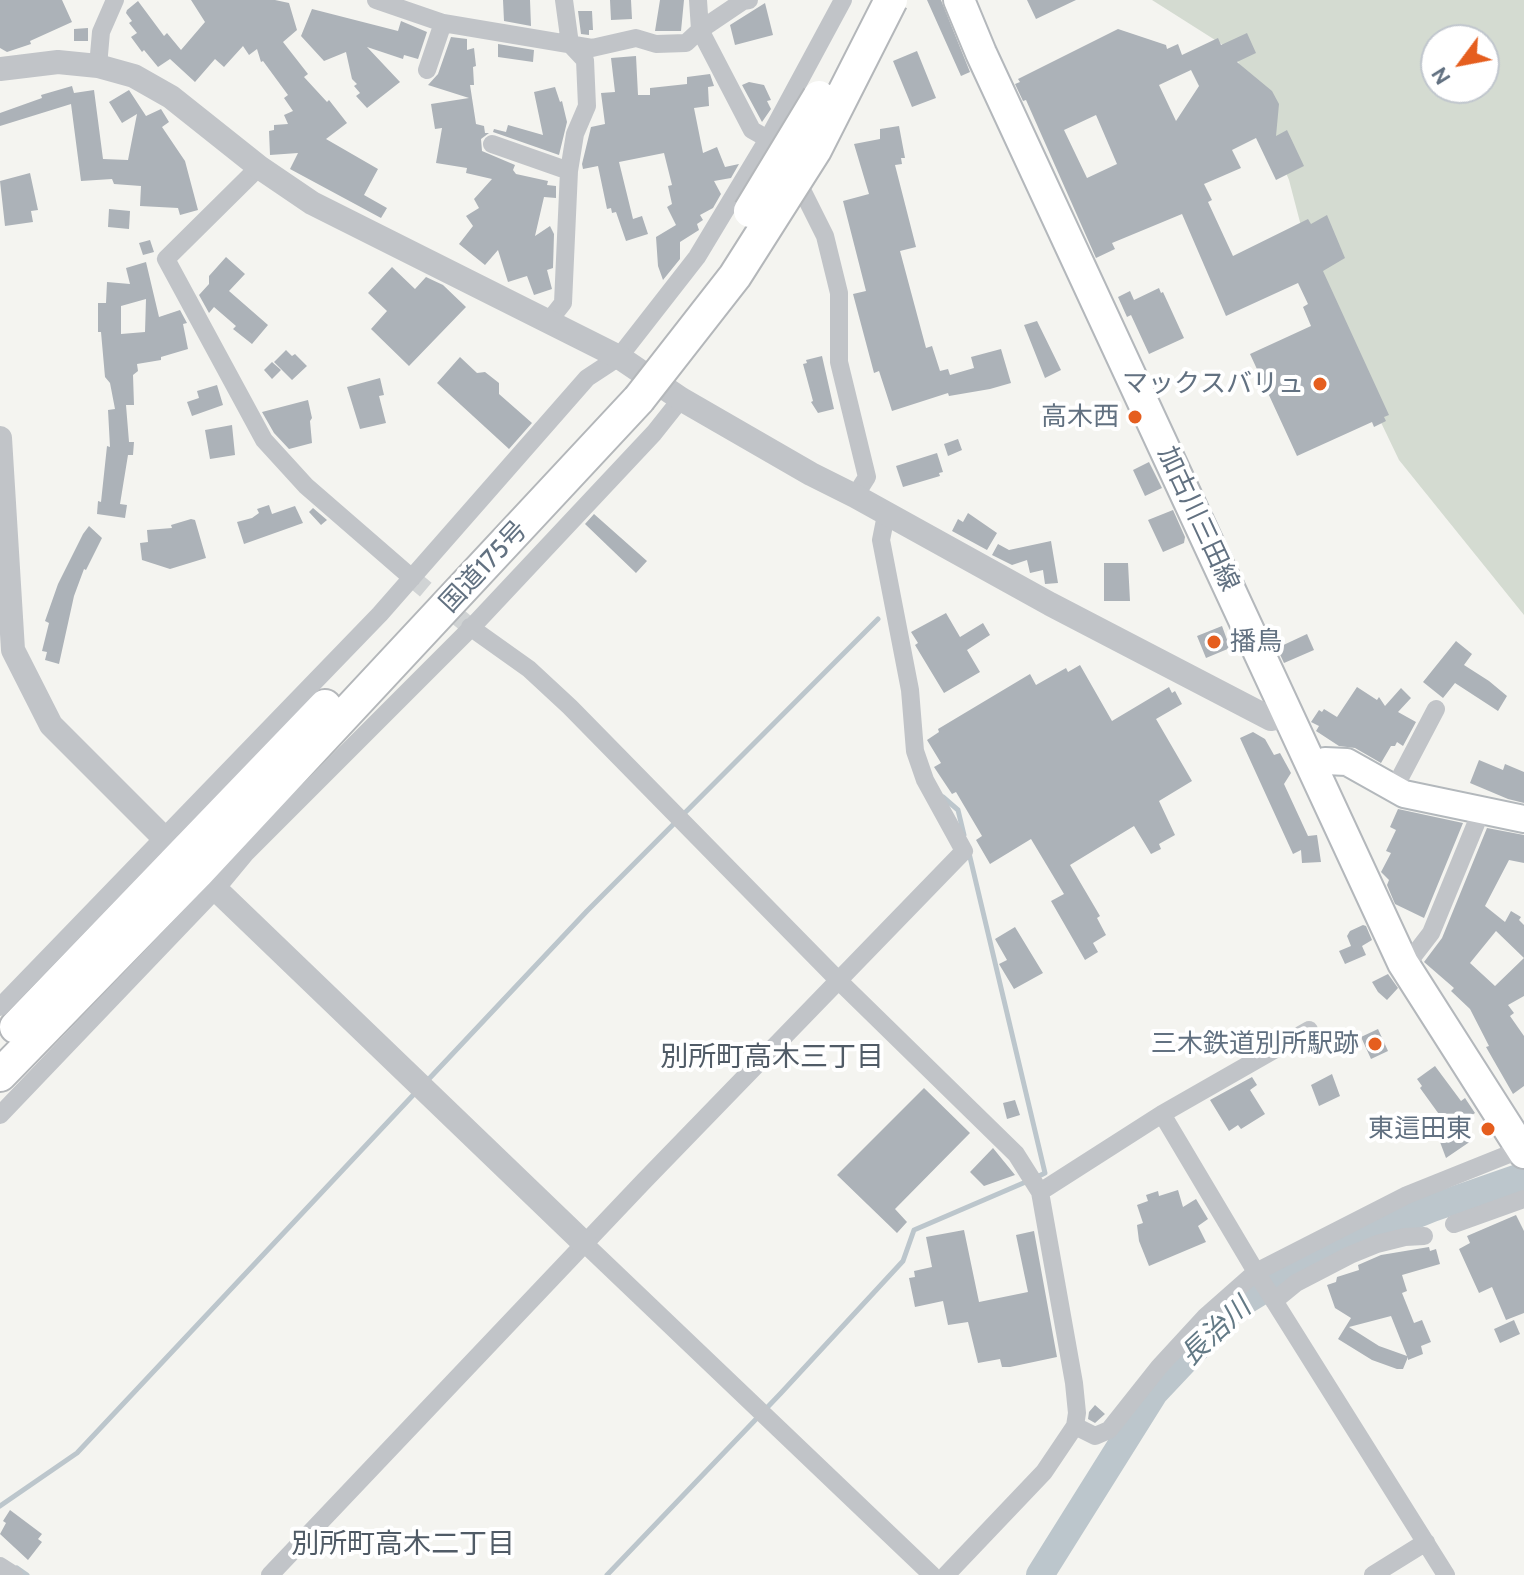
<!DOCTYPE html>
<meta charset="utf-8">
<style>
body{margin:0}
#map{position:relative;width:1524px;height:1575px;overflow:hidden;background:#f4f4f0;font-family:Cabin,sans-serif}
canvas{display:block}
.north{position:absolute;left:1420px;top:24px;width:80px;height:80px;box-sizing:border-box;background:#fff;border:2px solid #c0c6cd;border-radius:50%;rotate:238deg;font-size:22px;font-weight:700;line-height:32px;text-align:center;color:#627181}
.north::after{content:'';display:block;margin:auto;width:28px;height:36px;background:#e55e1e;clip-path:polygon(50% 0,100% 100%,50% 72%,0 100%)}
</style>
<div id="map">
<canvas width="1524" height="1575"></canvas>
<div class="north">N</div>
</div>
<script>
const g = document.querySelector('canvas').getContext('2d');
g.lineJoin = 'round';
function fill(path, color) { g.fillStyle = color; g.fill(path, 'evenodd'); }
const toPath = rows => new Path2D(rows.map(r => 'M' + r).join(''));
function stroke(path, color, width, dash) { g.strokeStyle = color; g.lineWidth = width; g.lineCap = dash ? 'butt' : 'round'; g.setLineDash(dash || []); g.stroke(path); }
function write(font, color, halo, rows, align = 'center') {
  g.font = font + ' Cabin,"Noto Sans JP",sans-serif'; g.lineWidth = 8; g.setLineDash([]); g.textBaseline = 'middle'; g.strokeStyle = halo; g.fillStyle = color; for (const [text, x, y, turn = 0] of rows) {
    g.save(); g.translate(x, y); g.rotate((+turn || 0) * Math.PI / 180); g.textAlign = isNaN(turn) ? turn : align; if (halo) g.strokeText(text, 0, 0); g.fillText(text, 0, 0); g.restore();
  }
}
fill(toPath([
 [1152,0,1524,0,1524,615,1399,460,1318,291,1289,180,1234,52],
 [1436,40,1484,40,1484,88,1436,88]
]), '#d4dbd1');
stroke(toPath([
 [943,797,958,810,964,835],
 [969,853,1045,1173,1037,1177],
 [426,1082,587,911,878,619],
 [0,1506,77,1453,416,1092],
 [17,1568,27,1575],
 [607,1575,781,1393,903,1261,914,1230,1028,1181]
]), '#bcc6cc', 5);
stroke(toPath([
 [1040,1575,1154,1393,1235,1307,1326,1251,1432,1208,1524,1176]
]), '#bcc6cc', 28);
fill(toPath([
 [0,0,62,0,72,22,30,41,31,44,7,52,0,48],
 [191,0,275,0,289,3,297,30,283,42,308,74,304,77,327,102,329,100,347,123,326,139,378,169,364,195,387,208,381,218,290,169,298,153,270,155,269,131,274,130,274,125,288,124,284,115,293,111,284,98,288,95,263,61,261,62,257,49,249,55,243,46,224,67,215,59,195,82,170,59,158,67,144,50,142,52,131,37,137,33,129,23,132,21,126,13,127,10,138,1,164,36,167,33,181,50,205,22],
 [503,0,530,0,531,26,504,21],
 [610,0,631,0,632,19,611,20],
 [660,0,684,0,681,31,655,31],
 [927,0,941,0,970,72,961,76],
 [1027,0,1076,0,1036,19],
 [765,3,773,35,735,45,730,25],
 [312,9,398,31,401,21,427,32,418,59,404,55,403,59,367,47,400,82,367,108,356,96,360,93,354,86,357,84,352,79,346,52,324,61,301,36],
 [578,11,592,11,593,30,589,30,589,35,581,34],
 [88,28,88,41,74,41,74,29],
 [1118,29,1166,45,1167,49,1178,44,1182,55,1218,38,1221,45,1247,33,1256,53,1237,62,1272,91,1279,104,1276,136,1287,130,1304,166,1276,180,1256,138,1232,150,1241,168,1204,184,1212,200,1208,202,1233,256,1308,219,1311,224,1327,215,1345,258,1323,271,1389,415,1384,417,1386,421,1374,427,1372,422,1297,456,1250,354,1311,326,1303,307,1308,304,1298,283,1226,316,1182,214,1112,243,1115,249,1096,258,1026,100,1023,101,1015,84,1020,82,1018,79],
 [1191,70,1199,86,1176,121,1159,85],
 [1096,115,1117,164,1087,178,1064,130],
 [451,37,467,39,467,50,474,48,476,66,473,67,474,85,470,85,476,124,484,126,485,133,489,133,481,139,482,151,515,165,513,170,516,174,548,181,547,185,556,186,556,198,544,197,535,236,550,226,554,234,553,268,547,270,552,289,534,295,527,276,508,282,498,250,485,265,459,244,473,226,466,216,479,208,474,199,492,179,466,173,467,168,436,163,442,128,435,129,431,104,469,98,428,85,438,74],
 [498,44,534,50,533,62,498,57],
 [917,51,936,98,912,107,893,61],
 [636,56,638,95,650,95,650,88,687,84,687,77,710,74,714,86,708,87,709,106,694,108,703,153,717,147,725,167,739,164,731,178,714,181,721,194,713,208,700,215,703,220,697,224,699,230,680,242,680,259,663,280,658,266,656,237,676,225,667,207,672,204,668,186,672,185,664,153,619,162,633,219,642,216,648,234,626,241,616,212,612,213,611,208,607,209,598,166,583,169,582,164,591,127,605,124,601,93,615,92,611,58],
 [749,82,764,85,771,100,767,101,771,109,762,122,742,85],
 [72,86,74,93,94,90,103,159,128,160,137,114,122,123,109,102,129,90,146,116,161,109,169,122,162,127,185,161,198,210,180,215,178,208,140,206,141,186,114,184,112,179,81,181,71,104,0,126,0,113,42,98,41,95],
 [555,87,560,102,562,101,567,122,559,155,493,132,494,129,506,132,508,125,543,135,534,92],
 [899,126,905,158,901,158,902,164,895,165,916,247,900,251,926,348,932,346,940,371,948,369,950,375,974,368,971,357,1001,349,1011,383,990,389,949,396,948,393,892,411,879,371,874,373,853,294,866,291,843,201,869,194,854,144,880,139,880,129],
 [30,173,38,210,31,211,33,222,5,226,0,181],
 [109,209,130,211,129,229,108,227],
 [150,240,154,252,143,255,139,243],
 [226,257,245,274,229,291,268,325,252,344,233,329,236,326,214,307,209,313,199,295,209,284,209,276],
 [146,262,159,317,180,310,187,323,183,324,188,349,161,357,161,360,137,364,138,371,133,375,134,405,126,405,129,442,134,442,133,455,128,455,120,504,127,505,125,518,97,514,98,501,101,502,107,446,110,447,108,410,115,409,110,383,105,377,101,332,98,332,98,303,106,303,107,282,130,284,126,268],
 [146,299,145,332,121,334,121,306],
 [392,267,415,289,426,277,443,285,466,307,409,366,371,329,387,311,368,293],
 [1159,288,1161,293,1163,292,1184,338,1149,354,1131,315,1127,317,1118,297,1130,291,1134,300],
 [1037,321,1061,370,1045,378,1024,325],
 [286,350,292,356,295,354,307,366,292,380,274,362],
 [822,356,834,409,818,413,811,402,813,401,803,364,807,363,806,360],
 [460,357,477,373,485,372,499,383,499,394,532,423,509,449,437,383],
 [272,362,281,370,272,379,264,370],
 [380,378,384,395,379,396,386,423,360,429,347,387],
 [217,385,223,405,192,416,187,402,199,398,197,391],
 [308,400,312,418,310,421,312,443,289,449,274,433,262,412],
 [232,425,235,455,210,459,205,430],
 [958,439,962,450,948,456,944,444],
 [937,453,943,472,939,473,940,476,903,487,896,466],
 [1149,462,1162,488,1145,496,1133,470],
 [269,505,272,514,295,506,303,523,244,544,237,522,252,518,259,513,257,509],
 [313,508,327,520,321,525,309,512],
 [1173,510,1185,537,1184,543,1163,552,1148,520],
 [968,513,997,533,987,550,952,531,958,519,963,522],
 [594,514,647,561,636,573,585,524],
 [191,519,195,520,206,558,170,569,142,560,140,543,148,542,147,530,172,528,171,525],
 [89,526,102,538,86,570,84,569,74,596,59,664,45,660,47,652,42,651,49,623,45,621,58,584,83,534],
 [1051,541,1058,583,1045,584,1043,570,1030,573,1027,560,1012,565,992,555,998,544,1009,550],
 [1104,563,1128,563,1130,601,1104,601],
 [946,613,960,637,983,623,990,635,967,650,980,672,944,693,915,645,918,643,911,632],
 [1222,626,1230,648,1206,658,1197,636],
 [1307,634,1314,650,1284,663,1277,648],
 [1456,641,1472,654,1464,665,1489,681,1507,696,1498,711,1455,683,1443,698,1423,682],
 [1080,665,1112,721,1169,687,1172,693,1175,691,1182,704,1156,719,1192,781,1159,801,1175,835,1159,844,1161,849,1151,854,1134,826,1070,865,1100,916,1097,918,1106,935,1093,943,1098,952,1085,960,1051,901,1064,894,1031,839,990,864,976,840,982,836,956,792,952,794,934,767,941,763,927,740,939,732,938,729,1030,674,1036,685,1066,668,1068,672],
 [1357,687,1377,700,1379,697,1385,706,1401,688,1411,698,1398,712,1416,722,1403,746,1397,742,1395,746,1391,746,1381,763,1355,748,1339,746,1316,731,1319,726,1311,722,1319,710,1322,712,1324,709,1337,717],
 [1253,732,1265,739,1274,755,1280,753,1291,773,1284,784,1308,836,1317,835,1321,862,1302,863,1301,850,1293,854,1240,738],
 [1479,760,1503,770,1505,764,1524,772,1524,803,1508,799,1470,783],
 [1398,809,1463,823,1424,918,1395,904,1387,885,1389,880,1381,872,1391,853,1386,851,1396,830,1390,827],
 [1487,828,1524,835,1524,863,1509,860,1485,906,1505,922,1511,911,1521,917,1519,920,1524,925,1524,958,1496,931,1470,963,1495,986,1524,958,1524,996,1508,1005,1514,1013,1510,1016,1524,1036,1524,1086,1513,1094,1486,1047,1489,1046,1470,1009,1451,991,1454,988,1424,962,1442,938],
 [1363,925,1366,926,1372,940,1362,946,1366,955,1345,964,1339,951,1351,946,1347,936,1350,931],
 [1015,927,1043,973,1014,989,999,964,1007,960,995,939],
 [1388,974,1398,988,1387,1000,1378,992,1372,982],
 [1378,1029,1388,1051,1371,1059,1361,1037],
 [1435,1066,1461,1101,1465,1098,1475,1113,1462,1122,1471,1141,1446,1158,1434,1126,1442,1121,1441,1117,1420,1088,1422,1086,1417,1079],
 [1332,1074,1340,1096,1319,1106,1311,1085],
 [1252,1077,1257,1085,1250,1090,1265,1114,1241,1129,1238,1125,1229,1131,1210,1100],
 [924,1088,970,1133,895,1209,907,1222,897,1233,837,1175],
 [1015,1100,1020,1115,1007,1119,1003,1103],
 [993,1148,1015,1175,984,1186,970,1172],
 [1178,1190,1183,1207,1196,1199,1208,1219,1198,1226,1206,1242,1149,1266,1139,1241,1137,1225,1143,1223,1137,1205,1148,1201,1146,1195,1158,1191,1159,1196],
 [1516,1215,1524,1231,1524,1313,1506,1320,1492,1287,1479,1293,1459,1249,1470,1243,1467,1236],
 [964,1230,979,1302,1028,1292,1016,1235,1034,1231,1057,1357,1010,1367,1002,1367,1000,1359,978,1363,968,1322,948,1325,943,1301,915,1307,909,1278,915,1277,914,1271,932,1267,926,1237],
 [1429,1247,1430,1251,1436,1249,1440,1264,1402,1275,1407,1291,1402,1293,1414,1323,1422,1320,1431,1342,1421,1346,1423,1354,1408,1360,1408,1357,1403,1369,1397,1369,1372,1360,1338,1339,1351,1318,1335,1308,1327,1285,1336,1282,1337,1277,1359,1270,1358,1265,1381,1255],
 [1391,1316,1407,1356,1379,1346,1349,1327],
 [1514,1320,1520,1334,1500,1343,1494,1329],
 [1095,1405,1105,1414,1095,1423,1088,1419,1089,1412],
 [10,1510,42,1534,38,1539,42,1542,28,1560,0,1534,6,1523,3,1521]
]), '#acb2b8');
stroke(toPath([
 [412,578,470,627]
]), '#d0d3d4', 18, [18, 9]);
const secondary = toPath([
 [1313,767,1325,761,1347,762,1404,794,1524,819]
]);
const primary = toPath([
 [959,0,981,53,1403,963,1524,1153]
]);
const trunk = toPath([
 [16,1027,325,706],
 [0,1075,198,872,639,399]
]);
stroke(secondary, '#b3b8bc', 30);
stroke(primary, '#b4b8bc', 34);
stroke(trunk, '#b4b7ba', 36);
stroke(toPath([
 [376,0,443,23,592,48,636,38,656,44,686,43,700,30,743,1,749,0],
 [698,0,700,30,752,130,768,139,772,149],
 [98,66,101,32,115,0],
 [427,70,443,23],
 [492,144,569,171],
 [259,167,166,259,264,440,306,486,412,578],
 [791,177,804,194,825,236,839,293,839,362,867,477,855,496],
 [548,322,563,303,569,171,575,134,587,106,585,60,570,44,564,0],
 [470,627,529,669,570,707,840,982,1016,1154,1040,1192,1074,1383,1077,1413,1075,1426,1044,1472,946,1575],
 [1394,789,1436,709],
 [1403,963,1414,955,1431,933,1482,809],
 [0,1007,380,614,587,378,619,357,697,257,768,139,843,0],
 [1162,1114,1256,1272,1446,1575],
 [0,1115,216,889,245,854,471,628,654,433,681,399],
 [1040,1192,1162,1114,1309,1030],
 [1454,1224,1524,1199],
 [585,1244,932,1575],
 [1274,1301,1296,1283,1350,1255,1377,1244,1405,1237,1424,1236],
 [1075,1426,1095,1436,1109,1430,1159,1367,1205,1317,1256,1272,1407,1195,1524,1148],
 [0,1566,14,1575],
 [270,1575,644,1181,964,851,925,780,915,751,910,690,881,540,886,515],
 [1373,1575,1426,1542]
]), '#c1c4c8', 18);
stroke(toPath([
 [0,69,58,62,98,66,134,76,171,97,259,167,312,203,619,357,681,399,811,474,855,496,1050,604,1271,719,1289,715],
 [0,438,13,650,51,725,198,872,585,1244]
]), '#c1c4c8', 24);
stroke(secondary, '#fff', 26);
stroke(primary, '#fff', 30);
stroke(trunk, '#fff', 32);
const trunkBridge = toPath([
 [750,211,819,97],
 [639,399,735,276,815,150,891,0]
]);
stroke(trunkBridge, '#b4b7ba', 36, []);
stroke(trunkBridge, '#fff', 32);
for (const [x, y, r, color] of [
 [1320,384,8,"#e55e1e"],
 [1135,417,8,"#e55e1e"],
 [1214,642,8,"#e55e1e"],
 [1375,1044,8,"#e55e1e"],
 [1488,1129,8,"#e55e1e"]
]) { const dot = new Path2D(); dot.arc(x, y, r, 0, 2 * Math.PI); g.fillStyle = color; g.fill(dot); stroke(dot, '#fff', 3); }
write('26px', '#627181', '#fff', [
 ["マックスバリュ",1304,384],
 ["高木西",1119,417],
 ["播鳥",1230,642,"left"],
 ["三木鉄道別所駅跡",1359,1044],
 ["東這田東",1472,1129]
], 'right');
write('26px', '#627181', '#fff', [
 ["加古川三田線",1198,519,65],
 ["国道175号",484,567,-47]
]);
write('28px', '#505b66', '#fff', [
 ["別所町高木三丁目",772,1058],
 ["別所町高木二丁目",403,1545]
]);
write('italic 28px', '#637a86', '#fff', [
 ["長治川",1216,1332,-43]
]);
</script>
